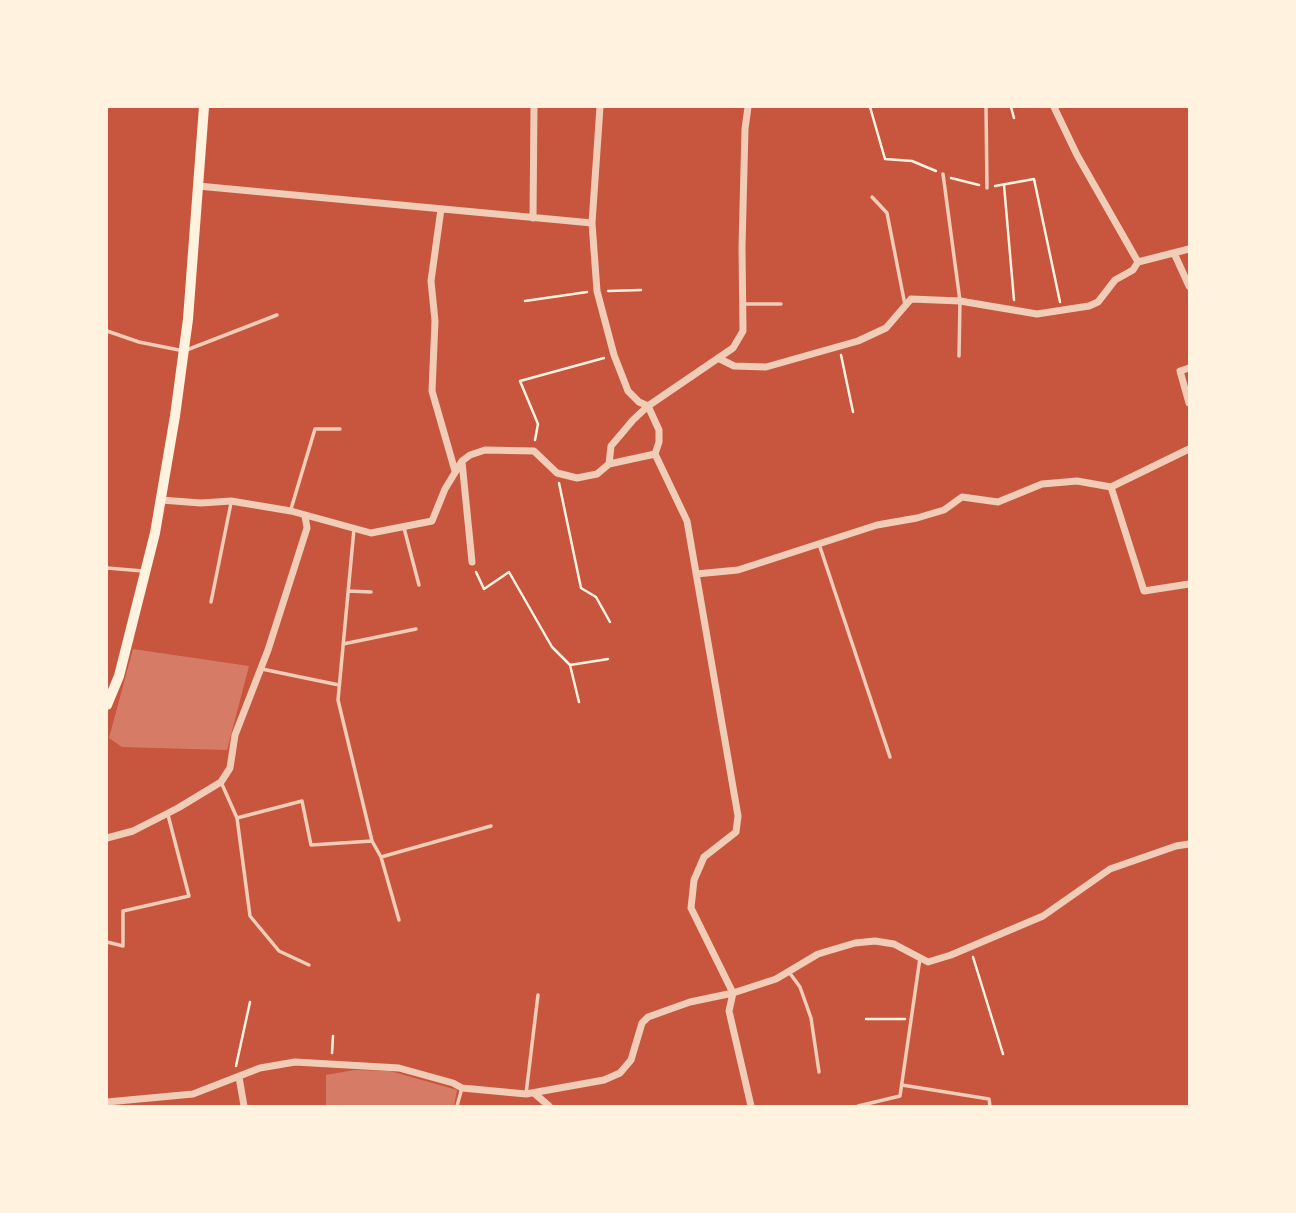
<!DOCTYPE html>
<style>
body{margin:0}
#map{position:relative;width:1296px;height:1213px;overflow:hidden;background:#c8553d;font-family:"Noto Serif",serif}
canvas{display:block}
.frame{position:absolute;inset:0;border:108px solid #fff3e0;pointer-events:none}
</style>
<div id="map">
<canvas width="1296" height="1213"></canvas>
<div class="frame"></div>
</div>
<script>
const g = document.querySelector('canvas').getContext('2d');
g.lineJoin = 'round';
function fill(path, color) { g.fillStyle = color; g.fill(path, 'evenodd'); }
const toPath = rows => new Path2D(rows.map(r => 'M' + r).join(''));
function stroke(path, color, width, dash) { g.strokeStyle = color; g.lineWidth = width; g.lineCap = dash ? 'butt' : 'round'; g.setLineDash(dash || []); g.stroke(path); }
fill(toPath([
 [133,649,249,666,227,750,122,747,109,738],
 [354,1070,390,1071,457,1090,454,1106,326,1106,326,1075]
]), '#d67c66');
stroke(toPath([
 [870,107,885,159,912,161,936,171],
 [1011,107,1014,118],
 [951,178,979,185],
 [1004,185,1014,300],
 [995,186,1034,179,1060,302],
 [608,291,641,290],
 [525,301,587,292],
 [841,355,853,412],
 [535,440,538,424,520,381,604,358],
 [559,483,581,588,596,597,610,622],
 [476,572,484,589,509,572,552,647,570,665,579,702],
 [570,665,608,659],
 [973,957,1003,1054],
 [866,1019,905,1019],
 [332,1053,333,1036],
 [236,1066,250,1002]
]), '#fff3e0', 2.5);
stroke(toPath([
 [986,107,987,188],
 [943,174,960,301,959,356],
 [872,197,887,213,905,305],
 [745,304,781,304],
 [107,331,139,342,184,351,277,315],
 [291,509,315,429,340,429],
 [404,528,419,585],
 [819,544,890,757],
 [107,568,143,571],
 [348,591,371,592],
 [211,602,231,503],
 [343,644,416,629],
 [262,669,339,685],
 [221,782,237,818,250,916,279,951,309,965],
 [237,818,302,801,311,845,372,841,338,700,354,529],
 [372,841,381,857,491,826],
 [381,857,399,920],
 [107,942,123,946,123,911,189,896,168,815],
 [789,972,800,987,811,1018,819,1072],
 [902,1085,989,1099,990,1106],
 [526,1094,538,995],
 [457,1106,462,1088],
 [858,1106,900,1096,920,958]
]), '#f1ccb7', 3.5);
stroke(toPath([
 [600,107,592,223,597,291,614,355,628,391,639,402,648,406,659,430,659,442,655,454],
 [1054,107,1077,155,1138,262],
 [198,186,592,223],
 [441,209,431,281,435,321,432,391,455,471],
 [533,218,534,107],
 [1174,253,1189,286],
 [718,358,734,366,766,367,858,341,886,328,911,299,960,301,1037,314,1089,306,1098,302,1115,280,1133,270,1138,262,1189,249],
 [1189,368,1180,371,1189,403],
 [462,462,472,562],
 [609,464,611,446,633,420,648,406,733,348,743,331,742,247,745,129,748,107],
 [1111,487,1144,591,1189,584],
 [161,500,201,503,231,501,291,511,371,533,432,521,445,489,462,461,470,455,485,450,534,451,557,473,577,478,597,474,609,464,655,454,687,521,738,816,736,832,704,857,694,880,691,908,733,993,729,1011,751,1106],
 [696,574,738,570,877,525,917,518,944,510,962,497,998,502,1042,484,1077,481,1111,487,1189,449],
 [107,838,133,831,178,808,221,782,230,768,235,735,268,650,307,528,305,516],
 [239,1077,244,1106],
 [534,1093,549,1106],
 [107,1102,193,1094,260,1068,295,1062,399,1068,453,1083,462,1088,526,1094,604,1080,620,1073,631,1060,642,1023,648,1017,690,1002,733,993,776,979,818,954,855,943,875,941,894,944,928,962,951,955,1043,916,1110,869,1176,846,1189,844]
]), '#f1ccb7', 7);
stroke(toPath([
 [107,705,119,676,155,533,175,416,188,319,204,107]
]), '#fff3e0', 10);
</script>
